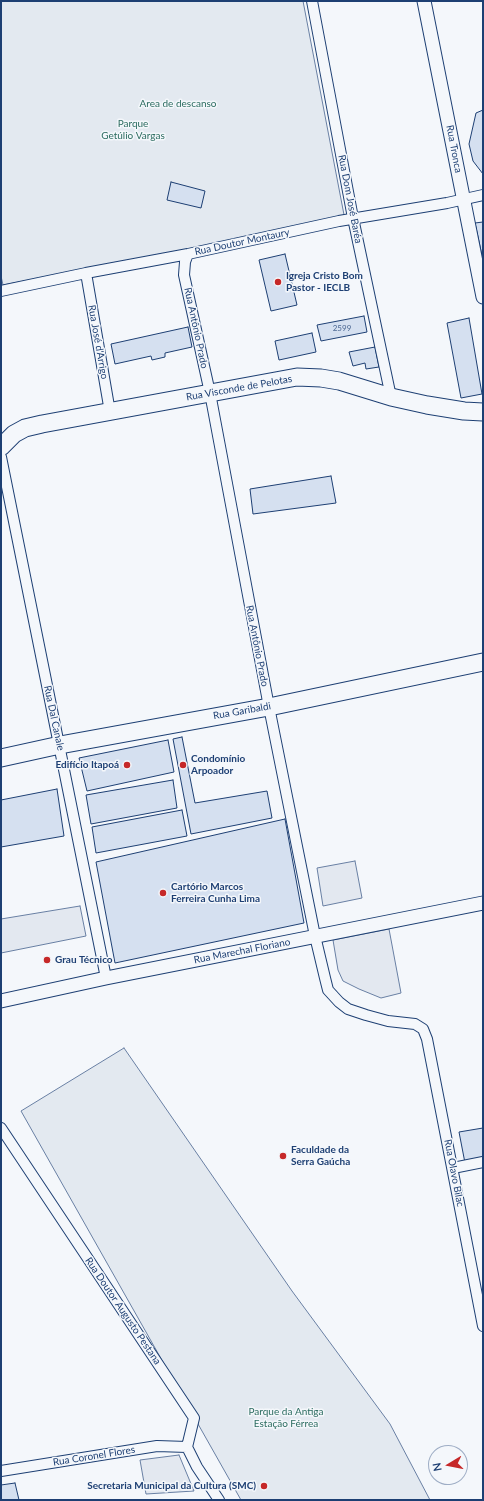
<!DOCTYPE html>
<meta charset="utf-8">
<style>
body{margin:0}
#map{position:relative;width:484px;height:1501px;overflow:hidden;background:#f4f7fb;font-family:Lato,sans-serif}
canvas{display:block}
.frame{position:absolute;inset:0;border:2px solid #1d3f73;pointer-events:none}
.north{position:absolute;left:428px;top:1445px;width:40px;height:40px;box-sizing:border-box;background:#f4f7fb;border:1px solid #9eadc5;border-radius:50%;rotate:260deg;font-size:11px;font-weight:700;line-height:16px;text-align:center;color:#1d3f73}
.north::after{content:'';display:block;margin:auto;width:14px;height:18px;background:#c62828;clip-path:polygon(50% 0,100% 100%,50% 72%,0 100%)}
</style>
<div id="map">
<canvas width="484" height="1501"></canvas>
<div class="frame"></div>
<div class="north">N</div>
</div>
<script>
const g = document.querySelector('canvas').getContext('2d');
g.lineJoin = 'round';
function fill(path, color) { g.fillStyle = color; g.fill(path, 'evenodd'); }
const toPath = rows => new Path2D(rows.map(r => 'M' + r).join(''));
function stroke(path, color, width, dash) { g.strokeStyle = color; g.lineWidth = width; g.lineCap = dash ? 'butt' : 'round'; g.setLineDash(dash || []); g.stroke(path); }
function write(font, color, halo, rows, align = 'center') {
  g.font = font + ' Lato,sans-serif'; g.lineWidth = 3; g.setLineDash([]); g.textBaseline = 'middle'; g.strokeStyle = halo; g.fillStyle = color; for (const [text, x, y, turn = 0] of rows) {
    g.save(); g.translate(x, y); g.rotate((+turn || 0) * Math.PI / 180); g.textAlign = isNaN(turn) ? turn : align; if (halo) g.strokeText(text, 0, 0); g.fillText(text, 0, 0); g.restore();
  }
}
const green = toPath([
 [1,1,303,1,345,220,3,285,1,276,1,1],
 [124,1048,292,1291,390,1424,430,1500,241,1500,21,1111,124,1048]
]);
fill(green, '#e3e9f0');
stroke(green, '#687fa3', 1);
const parking = toPath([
 [355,861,362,898,323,906,317,868,355,861],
 [80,906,86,936,1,953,1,919,80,906],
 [389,929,401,993,381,998,359,989,343,981,338,970,333,940,389,929],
 [179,1455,194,1491,146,1494,140,1460,179,1455]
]);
fill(parking, '#e3e8f0');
stroke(parking, '#687fa3', 1);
const building = toPath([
 [483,110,483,174,473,161,469,144,476,113,483,110],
 [171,182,205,191,201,208,167,200,171,182],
 [483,222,483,260,475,223,483,222],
 [285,254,297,305,271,311,259,260,285,254],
 [364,316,367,332,321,341,317,325,364,316],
 [469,318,482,394,461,398,447,323,469,318],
 [188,327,192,347,165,353,165,357,152,360,151,356,115,364,111,344,188,327],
 [312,333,316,352,279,360,275,341,312,333],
 [375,347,379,367,366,369,365,363,353,366,349,352,375,347],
 [331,476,336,503,253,514,250,489,331,476],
 [182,737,195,803,267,791,272,818,191,834,173,739,182,737],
 [168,740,174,772,87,791,79,758,168,740],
 [173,780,177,808,91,824,86,795,173,780],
 [57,789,64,836,1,847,1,800,57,789],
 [182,810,187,836,96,853,92,827,182,810],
 [285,819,304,923,115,963,96,862,285,819],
 [483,1128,483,1159,465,1163,459,1132,483,1128],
 [15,1483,19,1500,1,1500,1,1485,15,1483]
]);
fill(building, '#d5e0f0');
stroke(building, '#1d3f73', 1);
const minor = toPath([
 [312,1,353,218,391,397],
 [188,254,185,262,184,275,210,393,269,707,315,936,325,978,328,990,339,1002,348,1009,366,1015,388,1021,415,1024,423,1029,427,1039,483,1326],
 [86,273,110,412],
 [1,291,86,273,188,254,339,221,447,203,483,195],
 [1,457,106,978],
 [1,1128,194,1418,187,1447,197,1467,219,1500],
 [453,1168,483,1162],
 [1,1471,157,1446,187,1447]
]);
const tertiary = toPath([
 [424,1,483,297],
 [1,1001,106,978,483,903]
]);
const primary = toPath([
 [1,447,14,434,25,428,42,424,297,377,321,378,339,381,391,397,427,405,464,411,483,412],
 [1,758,60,745,269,707,483,662]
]);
stroke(minor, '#1d3f73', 12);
stroke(tertiary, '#1d3f73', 15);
stroke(primary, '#1d3f73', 19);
stroke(minor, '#f4f7fb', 10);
stroke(tertiary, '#f4f7fb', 13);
stroke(primary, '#f4f7fb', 17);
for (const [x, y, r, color] of [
 [278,282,4,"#c62828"],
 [127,765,4,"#c62828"],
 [183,765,4,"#c62828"],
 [163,893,4,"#c62828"],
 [47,960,4,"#c62828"],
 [283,1156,4,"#c62828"],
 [264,1486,4,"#c62828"]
]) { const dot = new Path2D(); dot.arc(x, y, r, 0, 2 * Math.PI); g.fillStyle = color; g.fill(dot); stroke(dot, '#f4f7fb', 1.5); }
write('8px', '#4b6792', null, [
 ["2599",342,328]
]);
write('10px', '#2c6c60', '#f4f7fb', [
 ["Area de descanso",178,104],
 ["Parque",133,124],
 ["Getúlio Vargas",133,136],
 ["Parque da Antiga",286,1412],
 ["Estação Férrea",286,1424]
]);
write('10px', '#1d3f73', '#f4f7fb', [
 ["Rua Tronca",454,149,79],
 ["Rua Dom José Baréa",350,199,79],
 ["Rua Doutor Montaury",242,242,-12],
 ["Rua Antônio Prado",196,328,78],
 ["Rua José d'Arrigo",98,342,80],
 ["Rua Visconde de Pelotas",239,388,-10],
 ["Rua Antônio Prado",257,646,79],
 ["Rua Garibaldi",242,711,-10],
 ["Rua Dal Canale",54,718,78],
 ["Rua Marechal Floriano",242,951,-11],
 ["Rua Olavo Bilac",454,1173,79],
 ["Rua Doutor Augusto Pestana",123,1311,56],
 ["Rua Coronel Flores",94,1456,-9]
]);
write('bold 10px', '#1d3f73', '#f4f7fb', [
 ["Igreja Cristo Bom",286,276],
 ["Pastor - IECLB",286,288],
 ["Condomínio",191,759],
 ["Arpoador",191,771],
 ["Edifício Itapoá",119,765,"right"],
 ["Cartório Marcos",171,887],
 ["Ferreira Cunha Lima",171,899],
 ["Grau Técnico",55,960],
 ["Faculdade da",291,1150],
 ["Serra Gaúcha",291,1162],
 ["Secretaria Municipal da Cultura (SMC)",256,1486,"right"]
], 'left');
</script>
